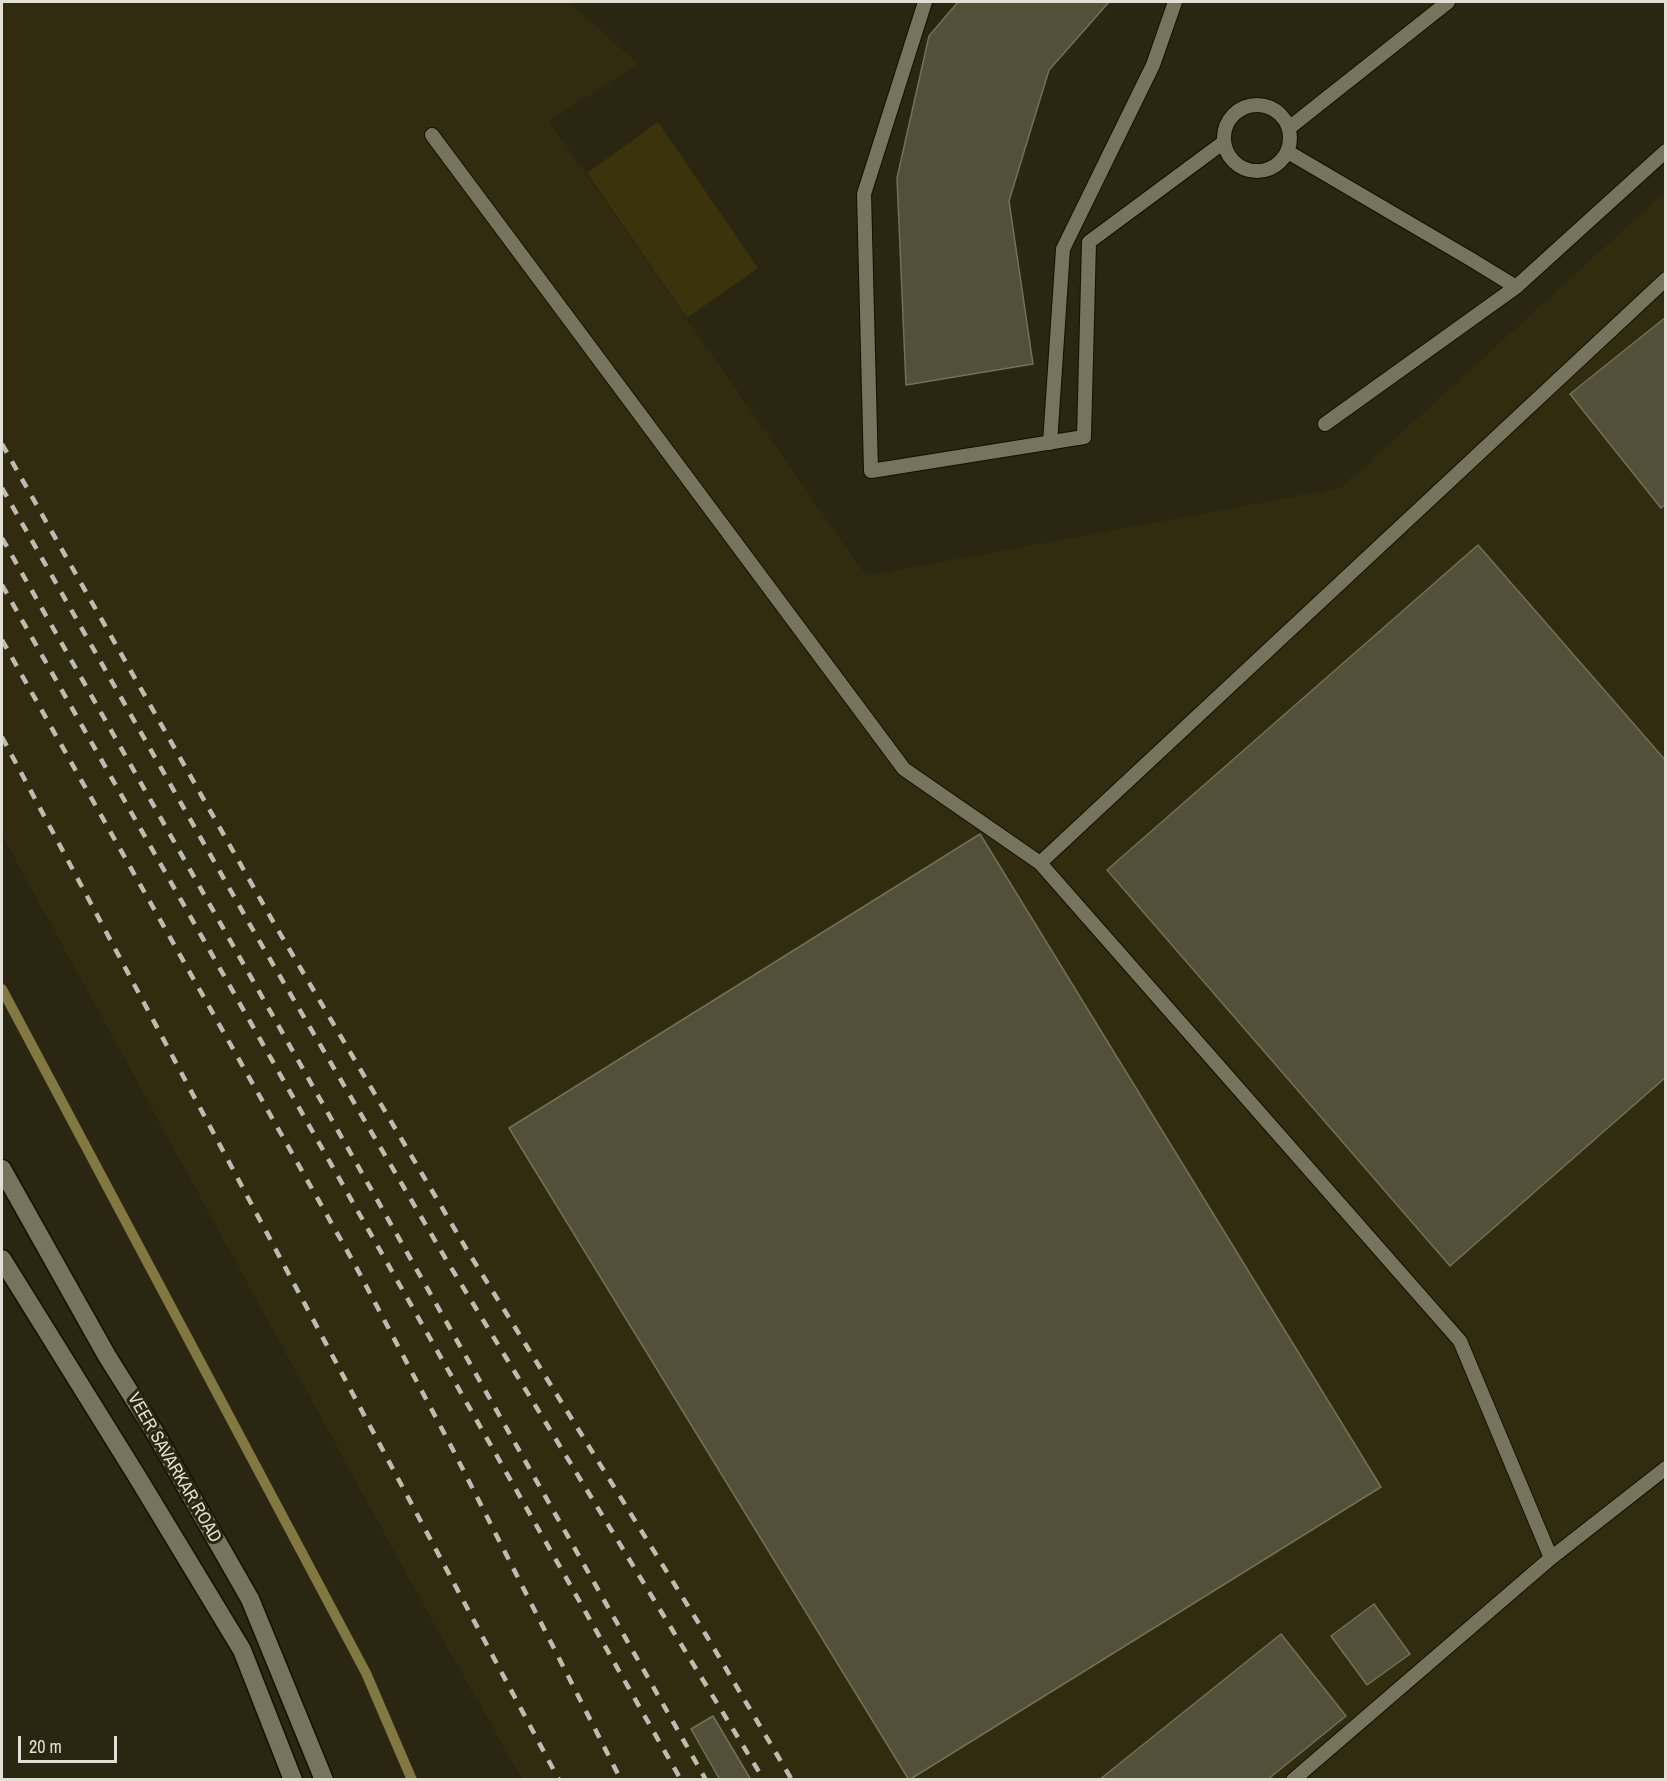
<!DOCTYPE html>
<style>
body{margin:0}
#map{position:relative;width:1667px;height:1781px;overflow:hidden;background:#2a2612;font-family:"Archivo Narrow",sans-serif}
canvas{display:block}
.frame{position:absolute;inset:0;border:3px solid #e2e0d4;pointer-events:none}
.scale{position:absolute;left:18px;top:1736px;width:99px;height:27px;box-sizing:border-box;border:3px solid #e2e0d4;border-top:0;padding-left:8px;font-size:18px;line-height:21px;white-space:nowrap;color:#e2e0d4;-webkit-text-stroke:4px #2a2612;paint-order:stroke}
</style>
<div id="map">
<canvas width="1667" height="1781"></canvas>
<div class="frame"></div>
<div class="scale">20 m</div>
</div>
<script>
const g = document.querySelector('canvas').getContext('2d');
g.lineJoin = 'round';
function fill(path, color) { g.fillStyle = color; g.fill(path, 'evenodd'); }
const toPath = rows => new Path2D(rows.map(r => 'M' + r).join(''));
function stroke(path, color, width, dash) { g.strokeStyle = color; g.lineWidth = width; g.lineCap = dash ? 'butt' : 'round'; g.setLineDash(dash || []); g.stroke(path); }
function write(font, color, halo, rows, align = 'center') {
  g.font = font + ' "Archivo Narrow",sans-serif'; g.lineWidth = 6; g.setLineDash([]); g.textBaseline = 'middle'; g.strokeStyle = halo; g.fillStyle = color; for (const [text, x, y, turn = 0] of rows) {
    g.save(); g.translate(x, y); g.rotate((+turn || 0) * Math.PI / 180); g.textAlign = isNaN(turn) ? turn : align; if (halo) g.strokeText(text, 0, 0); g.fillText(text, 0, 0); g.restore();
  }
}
fill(toPath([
 [2,2,569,2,638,64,549,121,866,576,1341,488,1665,192,1665,1779,522,1779,437,1629,2,835]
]), '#312c10');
fill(toPath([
 [658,122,758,268,687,318,587,173]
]), '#3a330b');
stroke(toPath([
 [2,989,366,1673,412,1780]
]), '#817842', 10);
const building = toPath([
 [958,2,1109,2,1049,70,1009,201,1033,364,906,385,897,178,929,36,958,2],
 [1666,317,1666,504,1661,508,1570,394,1666,317],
 [1478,545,1666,761,1666,1077,1450,1266,1107,870,1478,545],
 [980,834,1381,1487,909,1780,509,1128,980,834],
 [1374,1604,1410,1654,1367,1685,1331,1636,1374,1604],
 [1281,1634,1346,1716,1267,1780,1099,1780,1281,1634],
 [713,1716,751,1780,720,1780,691,1729,713,1716]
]);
fill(building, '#53503a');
stroke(building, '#736f58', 1.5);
const lane = toPath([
 [925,2,864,194,871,471,1084,437,1089,242,1224,142],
 '1224 138a33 33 0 1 1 66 0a33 33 0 1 1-66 0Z',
 [1289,128,1448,2],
 [432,135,904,769,1040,863,1460,1341,1551,1558],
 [1288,152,1472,260,1516,287],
 [1325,424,1516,287,1666,151],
 [1050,443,1063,249,1153,65,1175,2],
 [1040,863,1666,279],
 [1293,1780,1551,1558,1666,1468]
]);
const secondary = toPath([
 [2,1169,107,1356,154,1431,250,1599,324,1780],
 [2,1259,138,1478,242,1650,293,1780]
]);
stroke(lane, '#120f00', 16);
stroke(secondary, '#120f00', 21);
stroke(lane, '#77745d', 14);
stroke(secondary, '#77745d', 18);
stroke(toPath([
 [2,444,275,925,467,1250,706,1635,792,1780],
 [2,488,257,937,447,1261,764,1780],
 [2,538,706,1780],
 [2,585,681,1780],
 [2,640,354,1263,452,1448,621,1780],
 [2,737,559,1780]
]), '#bfbcaf', 4.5, [10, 10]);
write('18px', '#e2e0d4', '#2a2612', [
 ["VEER SAVARKAR ROAD",174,1468,60]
]);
</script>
